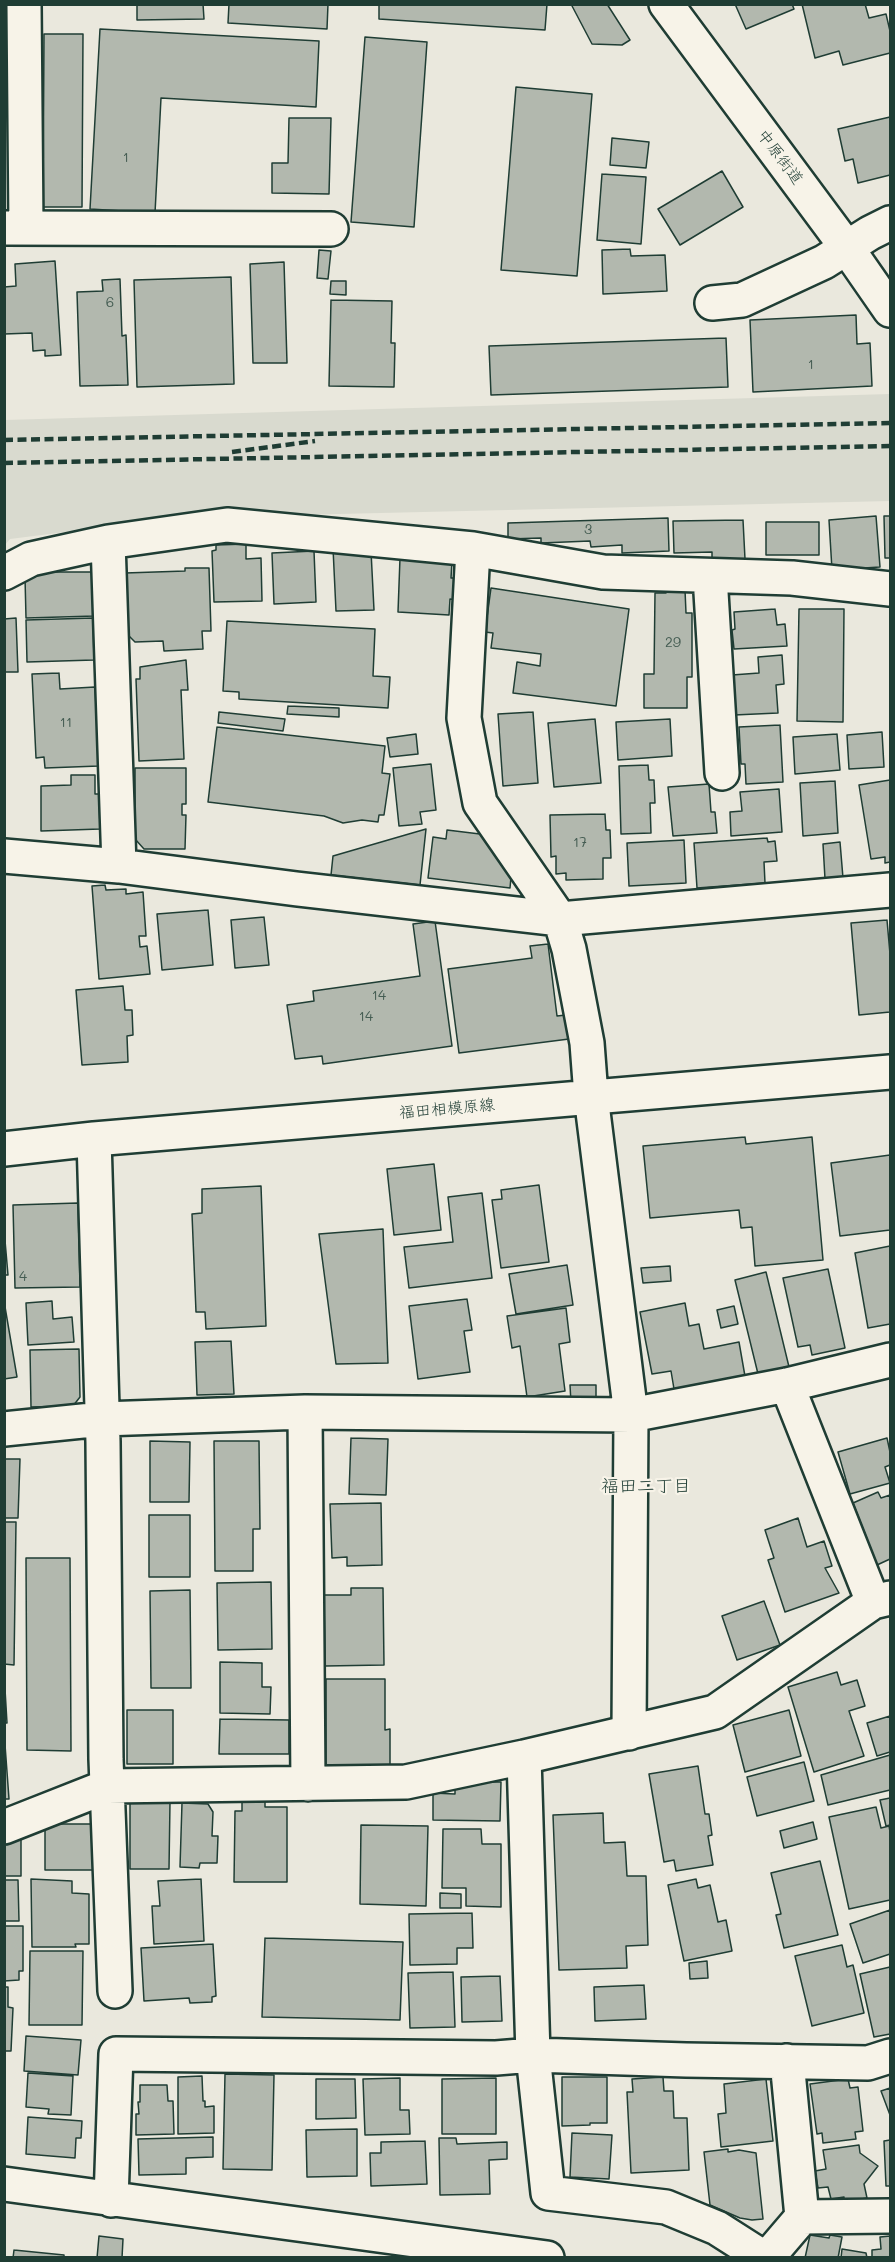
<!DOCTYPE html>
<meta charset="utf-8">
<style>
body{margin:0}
#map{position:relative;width:895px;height:2262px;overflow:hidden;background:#eae8dd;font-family:Mali,sans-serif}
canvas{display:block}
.frame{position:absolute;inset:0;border:6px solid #1f3d34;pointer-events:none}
</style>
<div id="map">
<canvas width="895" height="2262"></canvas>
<div class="frame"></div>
</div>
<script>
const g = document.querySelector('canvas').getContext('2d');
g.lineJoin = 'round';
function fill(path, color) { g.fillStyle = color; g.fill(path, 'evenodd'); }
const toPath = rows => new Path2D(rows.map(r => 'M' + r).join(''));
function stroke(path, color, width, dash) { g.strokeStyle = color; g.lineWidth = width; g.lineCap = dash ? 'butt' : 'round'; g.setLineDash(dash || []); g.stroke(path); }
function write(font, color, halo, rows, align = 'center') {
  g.font = font + ' Mali,"Klee One",sans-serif'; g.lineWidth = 4.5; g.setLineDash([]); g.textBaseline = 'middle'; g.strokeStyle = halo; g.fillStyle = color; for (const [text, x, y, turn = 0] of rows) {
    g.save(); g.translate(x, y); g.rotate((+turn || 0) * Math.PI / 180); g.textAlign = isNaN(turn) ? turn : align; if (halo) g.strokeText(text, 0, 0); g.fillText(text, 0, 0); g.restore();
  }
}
fill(toPath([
 [890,394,890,501,296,515,145,522,10,539,5,545,5,420]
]), '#d9dacf');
const building = toPath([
 [137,4,203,4,204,19,137,20,137,4],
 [229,4,328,4,327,29,228,23,229,4],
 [379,4,547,4,545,30,379,19,379,4],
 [571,4,607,4,630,40,622,45,592,44,571,4],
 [735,4,792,4,794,9,746,29,735,4],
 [802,4,865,4,869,18,886,14,890,31,890,53,843,65,839,51,815,58,802,4],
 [100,29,319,41,316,107,161,98,155,213,90,209,100,29],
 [44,34,83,34,82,207,43,207,44,34],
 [365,37,427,42,414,227,351,222,365,37],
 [516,87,592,94,577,276,501,270,516,87],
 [890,117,890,175,858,183,853,159,845,161,838,129,890,117],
 [289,118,331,118,329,194,272,193,272,163,288,163,289,118],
 [612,138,649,142,646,168,610,165,612,138],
 [722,171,743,207,680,245,658,209,722,171],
 [602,174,646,177,641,244,597,240,602,174],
 [630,249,631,256,665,255,667,291,603,294,602,250,630,249],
 [319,250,331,251,328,279,317,278,319,250],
 [55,261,61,355,45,356,45,350,33,351,32,333,4,334,4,287,16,286,15,264,55,261],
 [284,262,287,363,253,363,250,264,284,262],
 [231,277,234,384,137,387,134,280,231,277],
 [120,279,122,336,126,335,128,385,80,386,77,292,103,291,102,280,120,279],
 [331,281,346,281,346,295,330,294,331,281],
 [331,300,392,301,391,343,395,343,394,387,329,386,331,300],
 [856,315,857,344,870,343,872,386,753,392,750,320,856,315],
 [726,338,728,387,491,395,489,346,726,338],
 [876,516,880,567,832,570,829,520,876,516],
 [884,516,890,516,890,558,885,558,884,516],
 [668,518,669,551,622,553,622,545,591,547,590,541,541,543,541,538,508,539,508,523,668,518],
 [743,520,745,559,712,560,712,552,674,553,673,521,743,520],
 [766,522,819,522,819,555,766,555,766,522],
 [246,544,246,559,261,558,262,601,214,602,212,551,216,550,216,545,246,544],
 [333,548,371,551,374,610,336,611,333,548],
 [314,551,316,602,274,604,272,553,314,551],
 [400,558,452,561,451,578,457,578,456,600,450,599,449,615,398,612,400,558],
 [185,568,209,568,211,631,202,631,203,649,164,651,163,641,135,642,127,634,125,573,185,571,185,568],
 [38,572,95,572,95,616,26,618,25,577,38,572],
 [491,588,629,609,616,706,513,693,517,662,540,666,541,654,491,648,493,633,485,632,491,588],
 [666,589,685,590,686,613,692,613,692,677,687,677,687,708,644,708,644,674,654,674,655,593,666,593,666,589],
 [775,609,777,625,785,624,787,646,734,649,732,630,735,629,734,612,775,609],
 [799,609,844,609,843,722,797,721,799,609],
 [16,618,18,672,4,672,4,619,16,618],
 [93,618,94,660,27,662,26,620,93,618],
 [227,621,375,629,373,676,390,677,388,708,239,699,239,692,223,691,227,621],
 [782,655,784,684,776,685,778,713,734,715,732,675,759,673,758,657,782,655],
 [186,660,188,690,181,690,184,759,139,761,136,679,140,679,140,667,186,660],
 [59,673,60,689,95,687,99,766,45,768,44,757,36,758,32,674,59,673],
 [288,706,339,708,339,717,287,714,288,706],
 [219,712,285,719,283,731,218,723,219,712],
 [533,712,538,783,503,786,498,714,533,712],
 [595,719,601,783,554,787,548,723,595,719],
 [670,719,672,756,618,760,616,722,670,719],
 [780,725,783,782,746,784,745,764,741,764,739,727,780,725],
 [217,727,385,746,382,773,390,774,384,815,379,815,378,822,362,820,343,823,324,816,208,802,217,727],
 [882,732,884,767,849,769,847,735,882,732],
 [416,734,418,754,390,757,387,738,416,734],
 [837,734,840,770,795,774,793,737,837,734],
 [431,764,436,810,420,812,422,824,399,826,393,768,431,764],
 [648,765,649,780,654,780,655,803,650,803,651,833,621,834,619,766,648,765],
 [135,768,186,768,186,804,182,804,182,815,186,815,185,849,144,849,135,839,135,768],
 [71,775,95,775,95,794,99,794,100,829,41,831,41,786,71,785,71,775],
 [890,780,890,862,885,863,885,857,871,859,859,785,890,780],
 [835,781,838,833,803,836,800,783,835,781],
 [709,784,711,812,715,812,717,833,673,836,668,787,709,784],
 [779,789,782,832,731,836,730,812,742,811,740,792,779,789],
 [605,814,606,830,610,830,611,858,603,858,603,879,566,880,566,873,556,874,556,856,551,857,550,815,605,814],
 [426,829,420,885,331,875,333,856,426,829],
 [447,830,480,834,511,877,510,888,428,878,433,837,446,839,447,830],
 [767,838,768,842,775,841,777,861,764,862,765,883,697,888,694,843,767,838],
 [684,840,686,883,629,886,627,843,684,840],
 [840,842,843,878,825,879,823,844,840,842],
 [105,885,106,890,126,889,126,894,143,892,146,936,139,936,140,947,147,946,150,974,99,979,92,886,105,885],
 [208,910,213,965,162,970,157,914,208,910],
 [264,917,269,965,235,968,231,920,264,917],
 [887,920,890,954,890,1012,859,1015,851,923,887,920],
 [435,921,452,1046,323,1064,322,1056,295,1059,287,1005,314,1001,313,991,420,976,413,924,435,921],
 [548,944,557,1016,566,1015,569,1039,459,1053,448,969,532,958,530,946,548,944],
 [123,986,125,1010,132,1010,133,1035,127,1036,128,1062,82,1065,76,990,123,986],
 [745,1137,746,1144,812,1137,823,1260,755,1266,752,1227,741,1228,739,1210,650,1218,643,1146,745,1137],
 [890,1155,890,1230,840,1236,831,1163,890,1155],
 [434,1164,441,1230,394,1235,387,1169,434,1164],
 [539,1185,549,1262,501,1268,492,1200,502,1199,501,1190,539,1185],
 [261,1186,266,1326,206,1329,205,1312,196,1312,192,1214,202,1213,202,1189,261,1186],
 [482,1193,492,1278,409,1288,404,1247,453,1242,448,1197,482,1193],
 [78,1203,80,1287,15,1288,13,1205,78,1203],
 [4,1229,8,1275,4,1275,4,1229],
 [383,1229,388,1363,336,1364,319,1234,383,1229],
 [890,1246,890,1324,868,1328,855,1253,890,1246],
 [567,1265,573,1305,516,1314,509,1274,567,1265],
 [670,1266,671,1281,643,1283,641,1268,670,1266],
 [828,1269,845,1348,812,1355,810,1345,798,1347,783,1278,828,1269],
 [766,1272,790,1371,759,1378,735,1280,766,1272],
 [467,1299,472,1330,464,1331,470,1372,418,1379,409,1306,467,1299],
 [4,1301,17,1377,4,1379,4,1301],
 [52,1301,53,1319,72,1317,74,1342,28,1345,26,1303,52,1301],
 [685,1303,689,1326,699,1324,704,1349,739,1342,746,1382,675,1395,671,1371,652,1374,640,1312,685,1303],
 [734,1306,738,1324,721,1328,717,1310,734,1306],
 [566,1308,570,1342,559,1344,565,1391,527,1397,520,1346,512,1348,507,1316,566,1308],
 [231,1341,234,1394,197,1395,195,1342,231,1341],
 [79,1349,80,1397,73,1406,31,1407,30,1350,79,1349],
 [570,1385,596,1385,596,1403,571,1403,570,1385],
 [351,1438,388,1439,386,1495,349,1494,351,1438],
 [887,1438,890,1452,890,1465,885,1467,890,1483,850,1494,838,1452,887,1438],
 [150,1441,190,1442,189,1502,150,1502,150,1441],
 [214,1441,259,1441,260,1529,253,1529,253,1571,215,1571,214,1441],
 [4,1459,20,1459,18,1518,4,1518,4,1459],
 [878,1492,881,1498,890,1495,890,1559,877,1565,853,1503,878,1492],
 [381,1503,382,1565,347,1566,347,1557,332,1558,330,1504,381,1503],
 [149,1515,190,1515,190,1577,149,1577,149,1515],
 [798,1518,807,1547,824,1541,832,1566,825,1568,839,1593,785,1612,768,1560,774,1558,765,1530,798,1518],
 [4,1522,16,1522,14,1665,4,1664,4,1522],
 [26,1558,70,1558,71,1751,27,1750,26,1558],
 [271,1582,272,1649,218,1650,217,1583,271,1582],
 [351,1588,383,1588,384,1665,325,1666,324,1595,351,1595,351,1588],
 [190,1590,191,1688,151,1688,150,1591,190,1590],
 [764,1601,780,1645,737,1660,722,1616,764,1601],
 [220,1662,262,1663,262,1687,271,1687,270,1714,220,1713,220,1662],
 [837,1672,841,1685,857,1680,865,1706,849,1711,864,1756,814,1772,788,1687,837,1672],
 [326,1679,385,1679,385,1730,390,1729,390,1765,326,1765,326,1679],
 [5,1689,7,1723,4,1723,4,1689,5,1689],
 [127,1710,173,1710,173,1764,127,1764,127,1710],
 [789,1710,801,1756,745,1772,733,1725,789,1710],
 [890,1716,890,1752,877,1756,867,1723,890,1716],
 [220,1719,289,1720,289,1754,219,1754,220,1719],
 [4,1731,9,1799,4,1799,4,1731],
 [890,1755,890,1790,828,1805,821,1775,890,1755],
 [804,1762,814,1801,757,1816,747,1777,804,1762],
 [698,1766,705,1814,709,1814,712,1835,708,1836,713,1865,676,1871,674,1860,664,1862,649,1774,698,1766],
 [455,1782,501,1782,500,1821,433,1820,433,1793,455,1794,455,1782],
 [242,1797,265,1797,265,1807,287,1807,287,1882,234,1882,235,1811,242,1811,242,1797],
 [890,1798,890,1825,886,1826,880,1800,890,1798],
 [130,1802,170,1802,169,1869,130,1869,130,1802],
 [182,1803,208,1804,213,1812,212,1836,218,1836,217,1863,200,1863,199,1868,180,1867,182,1803],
 [876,1807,881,1828,889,1826,890,1832,890,1900,849,1909,829,1817,876,1807],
 [603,1813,604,1843,625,1842,627,1876,646,1876,648,1945,626,1946,627,1968,559,1970,553,1815,603,1813],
 [813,1822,817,1839,784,1848,780,1831,813,1822],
 [45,1824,96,1824,96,1870,45,1870,45,1824],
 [361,1825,428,1826,426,1906,360,1904,361,1825],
 [443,1829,481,1829,482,1844,501,1844,501,1907,466,1906,466,1888,442,1888,443,1829],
 [21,1837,21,1876,4,1876,4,1838,21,1837],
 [820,1861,838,1935,784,1948,776,1915,781,1914,771,1873,820,1861],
 [31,1879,72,1881,72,1893,89,1894,89,1944,75,1944,76,1947,32,1947,31,1879],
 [201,1879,204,1941,154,1944,152,1906,160,1906,158,1881,201,1879],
 [696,1879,698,1888,710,1885,718,1922,726,1920,732,1951,684,1961,668,1885,696,1879],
 [4,1880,18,1880,19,1921,4,1921,4,1880],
 [440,1893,461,1894,461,1908,440,1908,440,1893],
 [890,1910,890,1954,863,1963,850,1924,890,1910],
 [472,1913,473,1948,457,1948,457,1964,410,1965,409,1914,472,1913],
 [4,1926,23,1926,23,1971,19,1971,19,1980,4,1981,4,1926],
 [265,1938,403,1942,400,2020,262,2017,265,1938],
 [213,1944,216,1996,212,1997,212,2002,190,2003,189,1998,144,2001,141,1948,213,1944],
 [842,1945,847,1967,853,1965,864,2013,812,2026,795,1956,842,1945],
 [30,1951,83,1951,82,2025,29,2025,30,1951],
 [707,1961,708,1978,690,1979,689,1963,707,1961],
 [890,1967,890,2034,874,2037,860,1974,890,1967],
 [453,1972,455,2027,410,2028,408,1973,453,1972],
 [500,1976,502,2021,462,2022,461,1977,500,1976],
 [644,1985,646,2019,595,2021,594,1987,644,1985],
 [4,1987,8,1987,8,2007,13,2008,11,2051,4,2051,4,1987],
 [26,2036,81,2040,78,2075,24,2071,26,2036],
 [28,2073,73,2076,71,2115,48,2114,49,2109,26,2107,28,2073],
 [225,2074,274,2075,272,2170,223,2169,225,2074],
 [202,2076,203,2101,205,2101,205,2107,214,2106,214,2133,178,2134,178,2077,202,2076],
 [562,2077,607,2077,607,2123,590,2123,590,2125,562,2126,562,2077],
 [663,2077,664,2091,673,2091,674,2118,687,2118,689,2170,631,2173,627,2092,633,2092,632,2079,663,2077],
 [400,2078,400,2110,409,2110,410,2134,365,2135,363,2079,400,2078],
 [496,2078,496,2134,442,2134,442,2079,496,2078],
 [316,2079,355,2079,356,2118,316,2119,316,2079],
 [766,2079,773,2141,721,2147,718,2114,726,2113,724,2084,766,2079],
 [848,2079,850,2088,858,2087,863,2131,855,2132,856,2139,823,2143,822,2133,817,2134,810,2084,848,2079],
 [140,2085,167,2085,168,2101,173,2101,174,2134,136,2135,136,2114,139,2114,138,2102,140,2102,140,2085],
 [890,2088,890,2115,881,2091,890,2088],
 [28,2117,82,2121,81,2138,76,2138,75,2158,26,2154,28,2117],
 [357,2129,357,2176,307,2177,306,2130,357,2129],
 [572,2133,612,2135,609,2179,570,2177,572,2133],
 [213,2137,213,2157,186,2158,186,2174,139,2175,138,2139,213,2137],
 [439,2138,456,2138,457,2144,507,2142,507,2159,489,2160,490,2194,440,2195,439,2138],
 [890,2140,890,2186,886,2186,884,2141,890,2140],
 [425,2141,427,2184,371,2186,370,2153,381,2153,381,2142,425,2141],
 [859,2145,860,2153,878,2166,864,2184,867,2198,844,2202,844,2197,831,2199,828,2187,818,2188,815,2171,826,2169,823,2150,859,2145],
 [728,2149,728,2152,739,2150,756,2153,763,2219,752,2220,740,2218,710,2205,704,2152,728,2149],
 [810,2235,829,2238,830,2235,842,2237,838,2258,805,2258,810,2235],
 [99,2236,123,2239,122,2258,97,2258,99,2236],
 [890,2236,890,2258,872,2258,872,2250,881,2249,880,2237,890,2236],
 [842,2249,866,2253,867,2258,841,2258,842,2249],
 [14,2250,64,2255,64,2258,13,2258,14,2250]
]);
fill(building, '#b2b8ae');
stroke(building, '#1f3d34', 1.5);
const minor = toPath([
 [24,4,26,228],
 [4,228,331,229],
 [712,303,742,300,824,262,870,233,890,223],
 [108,542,119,866],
 [473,549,464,718,480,803,560,919,569,949,587,1043,591,1096,631,1415,629,1733],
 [4,573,31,559,108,542,227,525,473,549,603,572,792,578,890,589],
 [710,576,722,773],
 [4,856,119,866,297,889,560,919,890,890],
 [94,1139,103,1442,106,1759,115,1991],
 [4,1149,94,1139,890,1072],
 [787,1385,873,1602],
 [305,1412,308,1784],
 [4,1429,102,1419,305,1412,631,1415,787,1385,890,1360],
 [524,1757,533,2055,548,2193,666,2207,717,2228,764,2258],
 [4,1827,108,1786,406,1782,524,1757,715,1712,873,1602,890,1598],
 [787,2061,802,2217],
 [4,2184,547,2258],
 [111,2200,116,2054,496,2058,533,2055,686,2060,868,2063,890,2056],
 [767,2258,802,2217,890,2216]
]);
const major = toPath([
 [666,4,847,248,890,310]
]);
stroke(minor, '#1f3d34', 38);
stroke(major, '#1f3d34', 38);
stroke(minor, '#f7f3e8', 33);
stroke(major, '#f7f3e8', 33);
stroke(toPath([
 [4,440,890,423],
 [232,452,315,441],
 [4,463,890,446]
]), '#1f3d34', 4.5, [9, 4.5]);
write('14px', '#445c52', null, [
 ["1",126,158],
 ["6",110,303],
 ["1",811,365],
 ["3",588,530],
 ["29",673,643],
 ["11",66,723],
 ["17",580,843],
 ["14",379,996],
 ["14",366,1017],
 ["4",23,1277]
]);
write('16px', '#1f3d34', '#f7f3e8', [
 ["中原街道",780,157,53],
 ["福田相模原線",447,1109,-5]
]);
write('18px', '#1f3d34', '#f7f3e8', [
 ["福田二丁目",646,1486]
]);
</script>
